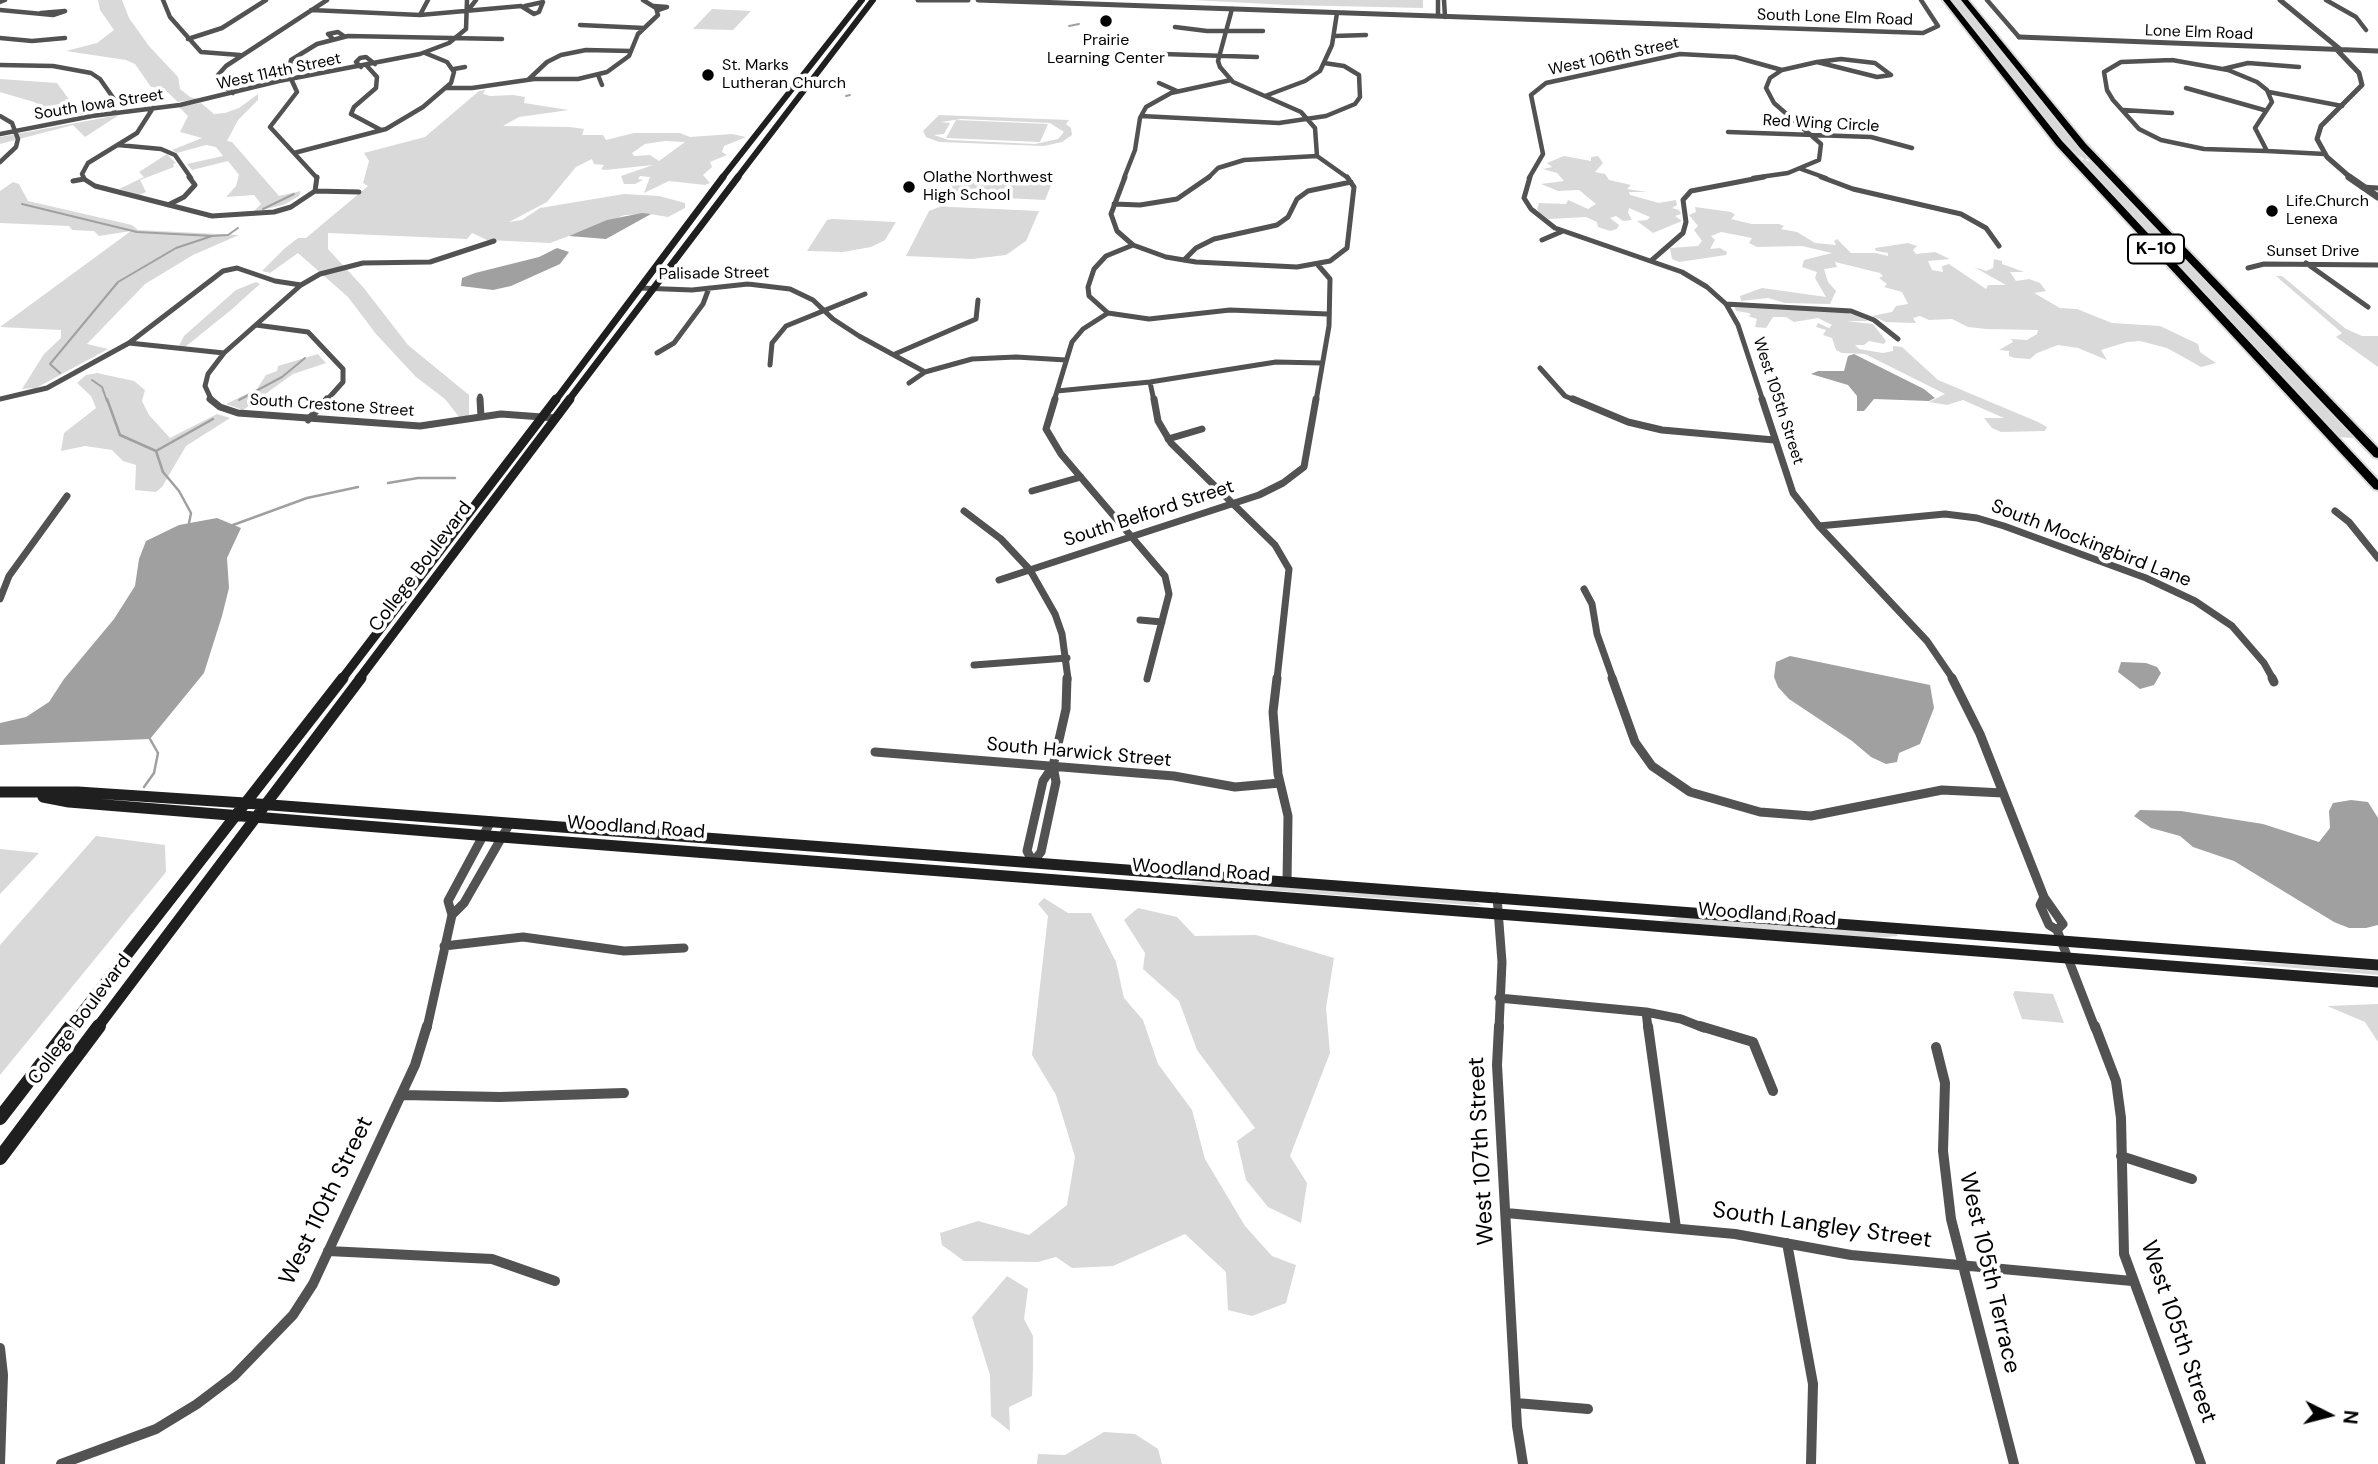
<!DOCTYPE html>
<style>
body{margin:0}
#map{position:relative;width:2378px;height:1464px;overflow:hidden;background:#fff;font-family:"DM Sans",sans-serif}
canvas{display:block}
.north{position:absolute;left:2294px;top:1380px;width:70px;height:70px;-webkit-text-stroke:5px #fff;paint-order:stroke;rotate:96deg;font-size:19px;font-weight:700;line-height:28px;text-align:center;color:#000}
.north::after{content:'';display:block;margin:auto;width:24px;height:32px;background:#000;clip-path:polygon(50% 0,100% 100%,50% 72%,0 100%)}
</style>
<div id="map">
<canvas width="2378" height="1464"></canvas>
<div class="north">N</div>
</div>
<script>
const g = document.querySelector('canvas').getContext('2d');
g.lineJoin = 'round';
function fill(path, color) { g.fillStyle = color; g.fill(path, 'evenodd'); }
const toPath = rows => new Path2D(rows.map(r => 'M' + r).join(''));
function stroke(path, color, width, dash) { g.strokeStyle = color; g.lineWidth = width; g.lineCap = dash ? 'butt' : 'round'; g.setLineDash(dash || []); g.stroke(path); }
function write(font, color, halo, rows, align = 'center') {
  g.font = font + ' "DM Sans",sans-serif'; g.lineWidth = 7; g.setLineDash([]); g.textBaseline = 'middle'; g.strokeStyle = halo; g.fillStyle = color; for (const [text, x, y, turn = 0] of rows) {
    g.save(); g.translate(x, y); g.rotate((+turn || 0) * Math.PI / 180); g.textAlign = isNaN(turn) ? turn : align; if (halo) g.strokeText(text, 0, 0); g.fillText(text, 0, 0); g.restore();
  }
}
fill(toPath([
 [98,0,122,0,129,18,149,46,178,77,180,89,190,97,197,99,178,102,163,88,151,87,135,64,126,60,66,51,97,43,114,30,100,10],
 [1192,0,1423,0,1423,8,1287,5],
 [1951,0,1961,0,2089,158,2085,160,2094,163,2354,438,2338,437,2103,186,2081,162,2084,159,2071,151,2029,101],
 [712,9,751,11,733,30,693,29],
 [0,79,57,83,71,102,87,114,55,119,51,111,34,102,0,92],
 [485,90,483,94,490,96,513,95,525,97,524,103,569,110,519,117,503,126,570,127,584,129,582,135,603,135,606,140,634,133,680,133,690,137,732,134,746,137,724,146,722,152,727,155,710,162,712,167,703,175,710,183,705,185,669,181,644,193,650,177,640,176,638,179,643,180,635,184,624,184,621,176,653,165,605,170,601,169,604,165,594,164,592,159,576,167,547,202,509,222,522,220,540,208,624,194,659,196,685,203,685,208,668,217,650,214,625,215,550,243,487,240,472,233,467,239,328,233,328,249,363,287,408,345,469,395,469,417,460,418,445,399,416,377,376,334,348,297,298,253,270,273,262,271,284,249,298,238,306,238,368,186,363,183,369,161,364,153,425,137,479,91],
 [665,141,685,142,659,161,650,155,634,156,632,153,645,144],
 [258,94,258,100,238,120,227,141,232,142,279,196,301,191,299,196,283,205,253,212,261,204,254,195,226,197,236,186,239,175,228,161,192,170,187,164,223,156,216,147,206,145,177,153,172,150,202,138,180,132,188,116,179,107,201,103,214,114,225,113,239,108],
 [119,115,85,137,73,125,0,144,0,137],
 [939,115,1069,120,1066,124,1071,128,1072,135,1062,142,1044,146,939,142,926,137,923,131],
 [961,119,1050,123,1064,132,1058,139,1035,144,949,140,934,135,944,134,950,123,941,122],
 [956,120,1048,124,1040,142,946,138],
 [167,154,176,163,173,164,174,167,140,180,146,192,139,195,119,189,144,177,139,172],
 [1564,156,1591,161,1591,157,1598,156,1603,163,1595,172,1605,174,1609,180,1631,185,1627,189,1647,192,1629,192,1630,195,1659,203,1676,200,1677,205,1672,208,1679,210,1681,214,1675,216,1682,221,1653,233,1637,221,1647,220,1650,217,1629,208,1628,213,1632,220,1623,221,1616,216,1610,218,1619,225,1617,229,1610,231,1598,227,1597,222,1586,217,1549,219,1540,213,1537,209,1539,203,1566,204,1568,200,1588,209,1596,204,1579,190,1558,191,1541,184,1564,181,1557,173,1543,169,1552,167,1547,163],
 [960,171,1055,176,1045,200,947,195],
 [13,182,19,184,28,201,132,225,138,230,239,235,193,255,145,284,87,344,108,349,36,388,22,389,44,354,61,338,61,330,0,327,131,231,99,236,94,231,72,230,69,226,0,223,0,191],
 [942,206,951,207,1039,211,1026,241,1006,255,972,259,906,256,929,211],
 [1695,207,1731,212,1735,215,1731,219,1752,224,1779,224,1784,226,1781,229,1797,232,1815,243,1836,245,1834,241,1837,239,1851,253,1876,253,1888,256,1888,253,1876,251,1875,248,1908,243,1917,246,1913,250,1916,254,1935,252,1950,259,1928,261,1932,270,1943,272,1942,266,1949,264,1986,289,1988,285,2006,285,1974,267,1986,271,1993,268,1994,259,2002,261,2002,264,2024,272,2010,272,2016,281,2029,279,2040,283,2046,291,2034,293,2060,308,2077,309,2112,323,2160,326,2198,344,2200,352,2216,363,2201,367,2167,348,2140,341,2127,342,2101,350,2107,360,2078,348,2058,345,2037,353,2030,359,2015,358,2009,356,2009,351,1999,350,2013,342,2011,339,2027,340,2037,334,2038,330,1986,329,1968,327,1952,319,1929,320,1920,316,1913,318,1916,323,1886,322,1872,316,1892,312,1896,306,1908,304,1902,292,1884,287,1887,284,1879,278,1883,276,1880,273,1835,262,1837,267,1824,269,1828,282,1836,291,1830,304,1785,303,1768,298,1741,301,1740,296,1762,288,1826,297,1815,278,1817,272,1802,267,1804,260,1832,253,1802,246,1757,247,1749,243,1752,238,1721,232,1711,236,1715,240,1710,249,1720,248,1727,252,1726,255,1679,262,1672,259,1670,248,1698,246,1702,241,1694,230,1698,226,1689,215,1696,212],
 [832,219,896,222,885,240,871,247,843,252,807,251,827,220],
 [2276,276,2282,276,2346,329,2362,336,2378,336,2378,367,2336,337,2342,333],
 [256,282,260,284,231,310,185,347,179,346,184,336,236,290],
 [1734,306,1841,311,1857,316,1868,321,1846,321,1873,324,1886,341,1884,344,1869,341,1864,345,1855,345,1859,349,1883,353,1893,351,1893,346,1902,347,1938,380,2038,422,2047,427,2045,431,2001,432,1992,428,1984,418,2004,418,1963,400,1947,405,1929,402,1945,394,1865,354,1842,353,1836,350,1832,338,1823,335,1826,330,1816,327,1818,323,1829,328,1832,325,1818,318,1794,322,1786,317,1773,317,1766,328,1755,327,1757,319,1748,316,1751,315,1749,313,1736,311],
 [318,354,326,363,293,374,243,410,226,404,257,389,266,375,277,371,278,366],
 [97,373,134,381,145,390,142,401,149,415,170,438,217,414,230,418,186,446,162,487,156,492,135,490,136,465,123,461,112,450,85,446,61,451,64,433,96,408,91,396,77,383,86,375],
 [96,836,165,845,166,872,0,1075,0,945],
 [0,849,39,853,0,894],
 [1213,880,1473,901,1483,906,1186,884],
 [1044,898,1068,913,1091,913,1116,962,1124,998,1143,1020,1158,1064,1192,1110,1205,1159,1245,1226,1272,1256,1296,1265,1286,1303,1252,1316,1228,1310,1226,1272,1185,1234,1113,1266,1072,1268,1056,1257,1038,1262,964,1261,942,1245,940,1233,978,1221,1029,1235,1067,1205,1075,1157,1056,1095,1032,1055,1048,916,1038,904],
 [1138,908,1177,917,1195,936,1256,935,1334,958,1326,1008,1330,1053,1290,1156,1307,1183,1301,1223,1268,1207,1246,1180,1237,1141,1255,1128,1197,1050,1179,1001,1143,969,1145,953,1124,920],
 [1678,917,1896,932,1898,936,1873,938,1662,921],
 [2261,962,2378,971,2378,975,2237,963],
 [2015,991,2053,994,2064,1023,2022,1019,2013,994],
 [2378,1004,2378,1042,2365,1022,2327,1006],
 [1007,1276,1028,1289,1024,1319,1033,1336,1033,1367,1032,1396,1009,1407,1010,1431,991,1416,990,1375,972,1317],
 [1104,1432,1135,1434,1158,1449,1162,1464,1037,1464,1038,1454,1065,1455]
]), '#d9d9d9');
fill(toPath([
 [642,213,651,214,606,239,569,236,607,220],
 [557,248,569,252,560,264,511,286,493,290,461,286,462,278,475,273,539,257],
 [1854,354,1924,389,1935,398,1929,401,1874,399,1864,411,1857,411,1857,396,1848,385,1811,374,1818,371,1844,371,1848,356],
 [217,518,241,528,227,558,229,588,222,616,204,673,150,739,0,745,0,723,26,717,49,702,64,679,114,619,135,586,139,559,146,541,179,525],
 [1790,656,1930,685,1934,708,1920,744,1899,753,1897,762,1886,764,1871,757,1852,741,1789,699,1778,687,1774,677,1776,662],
 [2121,662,2146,663,2157,667,2161,673,2154,685,2140,689,2118,672],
 [2351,800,2368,802,2378,818,2378,925,2366,928,2349,928,2334,922,2234,861,2193,847,2180,836,2151,828,2134,816,2140,810,2181,811,2263,824,2319,842,2330,828,2329,811,2333,803]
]), '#a0a0a0');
stroke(toPath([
 [1069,26,1079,24],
 [846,96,850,95],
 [22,204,137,232,212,236,176,248,118,282,50,364,60,373],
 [263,209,294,194],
 [212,236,228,235,238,228],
 [92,380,102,387,107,401],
 [239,400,282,377,305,358]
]), '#a0a0a0', 2);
stroke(toPath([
 [107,399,120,435,156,451,163,472,179,491,191,513,189,523],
 [156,451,213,419],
 [388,483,418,478,455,478],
 [233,525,307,498,358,487],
 [144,787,154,773,158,753,150,739]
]), '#a0a0a0', 2.5);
const motorway = toPath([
 [1943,0,1950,0,2062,141,2378,480,2378,490,2374,489,2056,145,1943,0],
 [1961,0,1968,0,2086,144,2378,448,2378,458,2374,457,2080,148,1961,0]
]);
stroke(motorway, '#dbdbdb', 4);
stroke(toPath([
 [163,0,170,17,201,52,240,55],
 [1438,0,1438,16],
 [1444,0,1445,17],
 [1987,0,2019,37],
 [2326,0,2356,17,2366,30],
 [0,2,5,0],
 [654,6,667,7,658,10],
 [469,9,476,0],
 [1232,9,1218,61,1220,67,1233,82,1301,112,1315,128,1317,156,1348,178],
 [0,10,53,15,65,11,41,13],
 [311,10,420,15,521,6,534,14,539,12,543,2,525,6],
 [420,15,428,0],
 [580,25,644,28],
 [1719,26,1923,33,1938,26,1921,0],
 [1175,27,1207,31,1263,31],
 [1334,36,1366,35],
 [0,38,32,41,65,38],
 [188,39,222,28,266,0],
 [333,39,328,34,338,32,344,36],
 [1163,54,1257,57],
 [1841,59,1875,63,1891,75,1877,77,1817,62,1841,59],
 [2172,60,2228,70,2257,82,2267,90,2272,102,2255,128,2267,151,2204,149,2161,140,2139,129,2113,100,2107,90,2104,72,2121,62,2172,60],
 [0,65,53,66,91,73,100,79,114,99,114,113],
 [367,66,377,77,376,88,354,107,351,114,381,130],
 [361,67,356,62,360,58,366,57,375,64],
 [454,69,465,67],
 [2223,69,2248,63,2299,67],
 [598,75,602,85],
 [529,79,547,62,561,55,586,50,631,51],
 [1159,83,1177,91],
 [446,88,472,88,534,79,578,79,607,72,629,56,638,34,658,15,656,8,643,0],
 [2186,88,2264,110],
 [2269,92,2342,106],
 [233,93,218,82,218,75,226,66,327,0],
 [1265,96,1305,81,1320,71,1332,45,1337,13],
 [2123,110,2172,113],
 [0,116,12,123,18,139,16,147,0,162],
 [1141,116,1279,123,1326,116,1355,104,1360,97,1359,75,1344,66,1324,63],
 [1728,132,1871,137,1912,148],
 [0,134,92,116,180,105,279,81,420,54,449,43,466,29,467,0],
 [118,145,161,149,175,155,191,178],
 [2267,151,2325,154],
 [294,153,386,129,423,107,451,83,454,72,447,62,425,53],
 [1801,169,1826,178],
 [84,178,82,174,88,163,137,133,153,108],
 [317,178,270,127,297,92,288,72,291,60,317,44,348,36,502,39],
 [1124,178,1135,150,1140,118,1146,107,1171,93,1231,80],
 [1208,178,1218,168,1244,160,1317,156],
 [1529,178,1543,154,1531,95,1546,83,1680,54,1735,57,1782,70],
 [1753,178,1788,173,1819,160,1821,144,1774,103,1766,88,1770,78,1782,70,1817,62]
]), '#525252', 4.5);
stroke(toPath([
 [1530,177,1524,198,1531,209,1555,228,1682,272,1707,287,1726,304,1738,325,1763,401],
 [1821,177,1853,189,1961,214,1986,228,1999,246],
 [73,181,84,179,95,186,212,216,274,212,291,207,315,191,359,192],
 [2362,187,2378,188],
 [315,191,317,177],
 [1114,204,1140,205,1177,199,1209,177],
 [168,205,184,197,195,185,189,177],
 [1542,240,1563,231],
 [1133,245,1166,257,1196,262,1297,267,1330,261,1347,248,1354,187,1347,177],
 [1184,260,1196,248,1214,239,1277,225,1288,217,1297,199,1308,191,1351,182],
 [1652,260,1683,233,1686,222,1683,200,1691,191,1764,177],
 [2306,263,2368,307],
 [2248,268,2264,264,2378,265],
 [640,288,692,290,748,284,790,289,813,300,833,319,859,336,925,372,972,359,1016,357,1066,360],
 [1726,304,1851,311,1874,320,1898,339],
 [1108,313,1149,319,1230,310,1327,314],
 [256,325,308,332,343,369,343,382,326,401],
 [129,343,224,353,208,374,205,386,212,401],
 [224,353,301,285,320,274,363,263,430,262,494,241],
 [657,353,674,343,703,304,709,288],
 [895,354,976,319,978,300],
 [770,365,772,343,786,326,865,294],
 [1540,368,1565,396,1577,401],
 [1150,382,1276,362,1321,363],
 [909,383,925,372],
 [1057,391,1150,382,1154,401],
 [480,396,480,401],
 [0,399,47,388,129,343,223,271,237,268,275,281,301,285],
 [1054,401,1072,342,1083,329,1108,313,1089,296,1088,287,1094,269,1106,256,1133,245,1117,231,1111,214,1125,177],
 [1316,401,1329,326,1330,279,1318,265]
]), '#525252', 5);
stroke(toPath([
 [210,399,220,407,238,413,420,426,501,414,556,418],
 [480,399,481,417],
 [1055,399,1046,429,1061,454,1165,576,1169,594,1147,679],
 [1154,399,1158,421,1171,443,1275,545,1289,569,1277,679],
 [1573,399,1628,422,1662,430,1774,440],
 [1762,399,1793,493,1819,526,1927,641,1953,679],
 [308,420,327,399],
 [1168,439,1202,429],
 [1032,491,1081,477],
 [964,511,1001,539,1030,570,1055,614,1062,634,1068,679],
 [2335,511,2349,522,2378,558],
 [1819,526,1945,514,1977,518,2004,526,2146,578,2195,601,2232,626,2264,663,2273,679],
 [999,580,1259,495,1283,483,1304,467,1316,399],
 [1584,589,1592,604,1597,634,1613,679],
 [0,599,9,576,67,496],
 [1140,620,1162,622],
 [974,665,1067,658]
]), '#525252', 7);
stroke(toPath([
 [1277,678,1273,712,1278,774,1288,816,1287,882],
 [1612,678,1635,742,1652,766,1690,792,1760,812,1811,816,1942,790,2003,793],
 [1952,678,1980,734,2044,897,2063,924,2057,930],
 [2272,678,2274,682],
 [875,752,1174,776,1235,787,1280,783],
 [1053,766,1056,782,1041,852,1033,862,1027,851,1043,781,1053,766],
 [1053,766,1066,709,1067,678],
 [1497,897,1502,962,1499,1028],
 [2044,897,2040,905,2049,925,2057,930,2095,1028],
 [452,915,448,901,491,821],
 [444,946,523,937,624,951,684,948],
 [1499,998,1646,1012,1681,1019,1704,1028],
 [1646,1012,1648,1028],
 [427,1028,452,915,464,903,510,823]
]), '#525252', 9);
stroke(toPath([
 [1499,1026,1497,1065,1517,1426,1523,1464],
 [1648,1026,1676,1228],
 [1700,1026,1753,1042,1773,1091],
 [2095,1026,2116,1081,2121,1118,2124,1254,2201,1464],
 [1936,1047,1945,1083,1943,1151,1951,1219,2014,1464],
 [402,1095,500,1097,624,1093],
 [2121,1156,2192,1179],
 [1506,1213,1735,1234,1851,1255,2132,1281],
 [1787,1243,1813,1384,1811,1464],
 [328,1251,492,1259,555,1281],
 [0,1348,3,1375,0,1464],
 [1516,1403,1588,1409],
 [61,1464,156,1429,197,1404,234,1376,293,1315,313,1284,415,1065,427,1026]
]), '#525252', 10);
stroke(toPath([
 [918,0,968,0],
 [978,0,1719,26],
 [2280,0,2341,50],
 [2019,37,2378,51],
 [2337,50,2359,73,2362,85,2321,126,2317,139,2327,157,2351,178]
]), '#525252', 5);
stroke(toPath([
 [2349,177,2378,197]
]), '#525252', 7);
stroke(toPath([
 [722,178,862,0],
 [737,178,873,0]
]), '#1f1f1f', 6);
stroke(toPath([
 [555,401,723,177],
 [568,401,738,177]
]), '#1f1f1f', 7);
stroke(toPath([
 [342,679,556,399],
 [359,679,570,399]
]), '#1f1f1f', 9);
stroke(toPath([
 [0,792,78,792,245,803,2378,965],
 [43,797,69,802,501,837,2378,982],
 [70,1028,343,678],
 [97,1028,361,678]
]), '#1f1f1f', 11);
stroke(toPath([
 [0,1118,71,1026],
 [0,1158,99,1026]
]), '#1f1f1f', 14);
fill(motorway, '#000');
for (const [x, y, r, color] of [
 [1106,21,7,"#000"],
 [708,75,7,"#000"],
 [909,187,7,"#000"],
 [2272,211,7,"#000"]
]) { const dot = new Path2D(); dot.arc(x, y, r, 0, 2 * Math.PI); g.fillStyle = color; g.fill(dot); stroke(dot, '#fff', 2.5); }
write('16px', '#000', '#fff', [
 ["South Lone Elm Road",1835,18,2],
 ["Lone Elm Road",2199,33,2],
 ["West 106th Street",1614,57,-12],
 ["West 114th Street",279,72,-12],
 ["South Iowa Street",99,105,-9],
 ["Red Wing Circle",1821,124,3],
 ["Sunset Drive",2313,252],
 ["Palisade Street",714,274,-1],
 ["West 105th Street",1778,401,72],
 ["South Crestone Street",332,406,4]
]);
write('16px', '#000', '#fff', [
 ["Prairie",1106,41,"center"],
 ["Learning Center",1106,59,"center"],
 ["St. Marks",722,66],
 ["Lutheran Church",722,84],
 ["Olathe Northwest",923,178],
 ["High School",923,196],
 ["Life.Church",2286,202],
 ["Lenexa",2286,220]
], 'left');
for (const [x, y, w] of [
 [2156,249,56]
]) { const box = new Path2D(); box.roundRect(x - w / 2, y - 14.5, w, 29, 5); g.fillStyle = '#fff'; g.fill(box); stroke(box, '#000', 2); }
write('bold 18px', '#000', null, [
 ["K-10",2156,249]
]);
write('19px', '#000', '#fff', [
 ["South Belford Street",1149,514,-18],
 ["South Mockingbird Lane",2091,544,21],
 ["College Boulevard",421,567,-53],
 ["South Harwick Street",1079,753,5],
 ["Woodland Road",636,828,4],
 ["Woodland Road",1201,871,4],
 ["Woodland Road",1767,915,4],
 ["College Boulevard",80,1020,-53]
]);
write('23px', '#000', '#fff', [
 ["West 107th Street",1482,1151,-93],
 ["West 110th Street",327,1201,-64],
 ["South Langley Street",1822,1226,8],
 ["West 105th Terrace",1989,1273,77],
 ["West 105th Street",2178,1332,71]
]);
</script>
